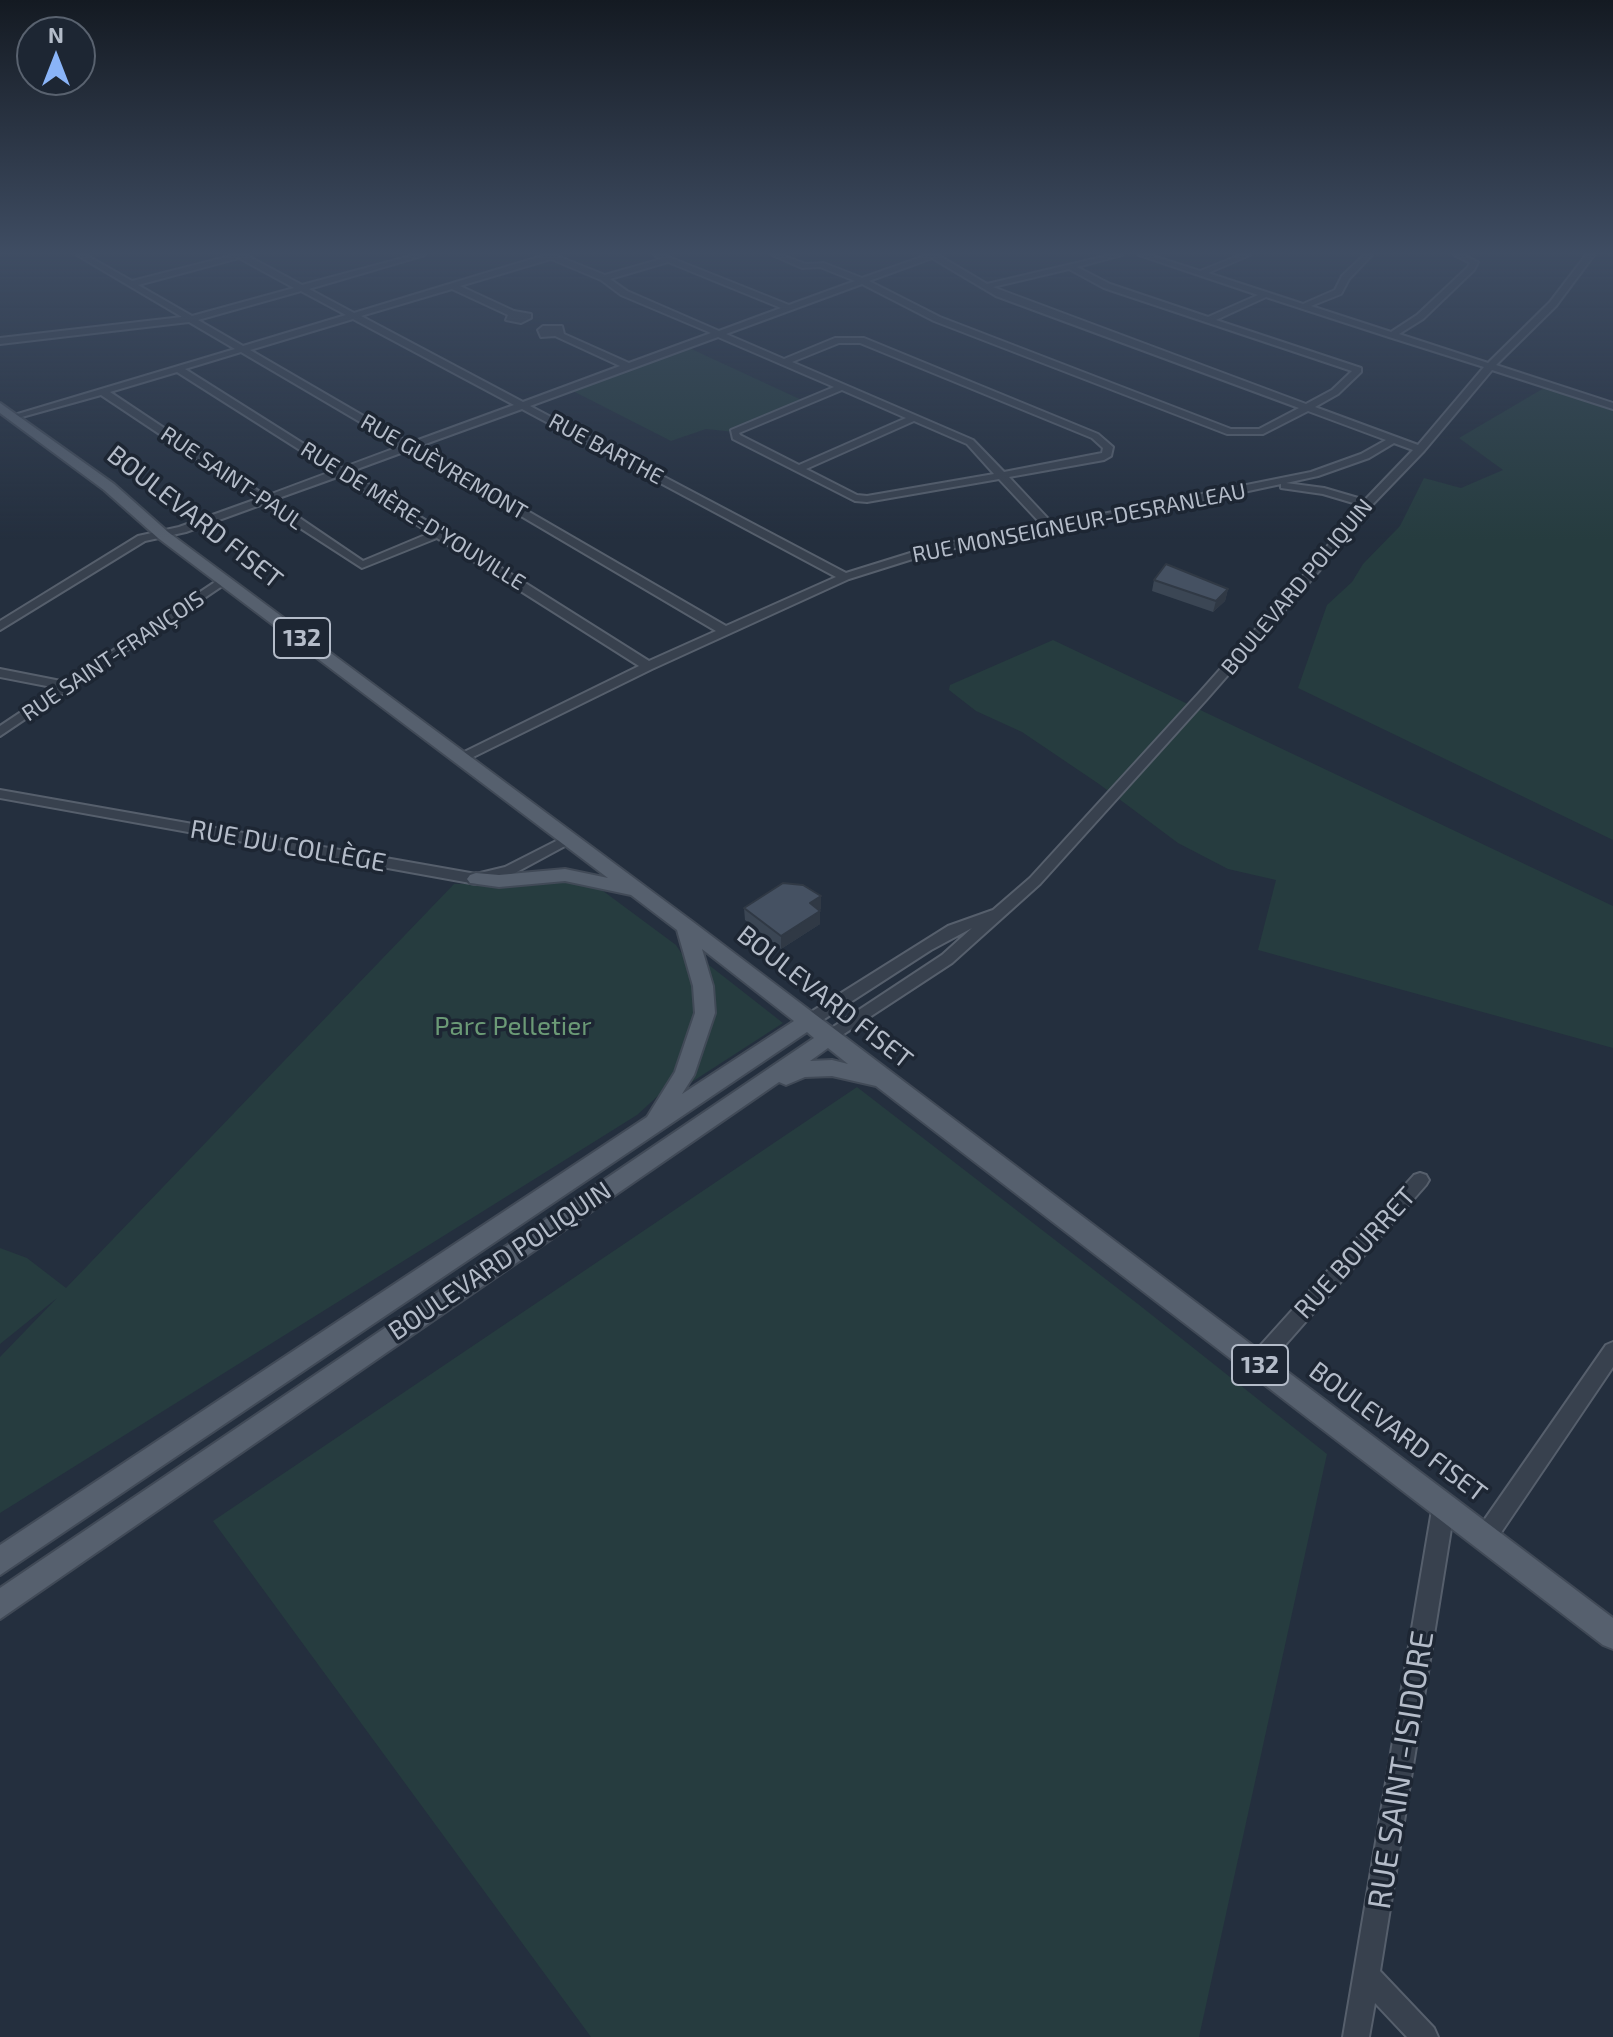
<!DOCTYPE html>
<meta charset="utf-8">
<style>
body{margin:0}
#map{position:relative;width:1613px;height:2037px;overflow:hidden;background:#242f3e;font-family:"Exo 2",sans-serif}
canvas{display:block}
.north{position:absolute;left:16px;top:16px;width:80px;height:80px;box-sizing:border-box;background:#1d2633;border:2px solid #59626f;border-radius:50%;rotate:0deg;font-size:22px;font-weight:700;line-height:32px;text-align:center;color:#b4bcc9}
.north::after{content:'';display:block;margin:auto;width:28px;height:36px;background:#8ab4f8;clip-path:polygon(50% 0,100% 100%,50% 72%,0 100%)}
</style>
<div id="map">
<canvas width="1613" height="2037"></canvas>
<div class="north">N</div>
</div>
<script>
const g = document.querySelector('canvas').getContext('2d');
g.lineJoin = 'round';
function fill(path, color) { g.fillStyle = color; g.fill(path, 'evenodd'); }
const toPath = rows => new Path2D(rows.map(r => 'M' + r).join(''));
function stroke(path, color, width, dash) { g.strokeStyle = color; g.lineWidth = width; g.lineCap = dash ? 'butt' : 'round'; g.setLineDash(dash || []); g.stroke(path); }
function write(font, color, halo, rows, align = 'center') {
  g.font = font + ' "Exo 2",sans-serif'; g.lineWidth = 7; g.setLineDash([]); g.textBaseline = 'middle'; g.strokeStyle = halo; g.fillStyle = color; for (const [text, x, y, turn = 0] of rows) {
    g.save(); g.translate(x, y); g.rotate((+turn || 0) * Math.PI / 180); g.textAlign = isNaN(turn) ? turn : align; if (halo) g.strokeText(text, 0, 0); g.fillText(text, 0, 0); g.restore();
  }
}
fill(toPath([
 [685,346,806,402,734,432,706,429,671,441,569,389],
 [1544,388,1613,408,1613,840,1298,688,1327,605,1352,582,1363,564,1400,526,1424,478,1461,488,1503,470,1459,438],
 [1053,640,1613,906,1613,1048,1258,950,1276,880,1228,869,1178,843,1099,784,1022,732,976,711,949,690,950,685],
 [591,882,676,945,697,977,701,1014,671,1084,637,1115,0,1513,0,1357,57,1298,0,1344,0,1248,27,1258,66,1288,454,884],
 [700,958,783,1023,684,1087,711,1021],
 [857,1087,1138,1304,1327,1454,1199,2037,591,2037,213,1521]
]), '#263c3f');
const minor = toPath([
 [77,255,86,255,132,281,234,255,246,255,302,285,414,255,425,255,309,289,354,313,545,255,555,255,605,275,661,259,654,255,664,255,789,305,855,281,820,267,802,268,772,255,782,255,806,264,824,263,862,278,927,255,938,255,987,284,1110,255,1122,255,1077,267,1110,284,1208,317,1258,295,1139,255,1150,255,1200,271,1240,255,1250,255,1208,273,1303,304,1335,290,1342,276,1364,255,1372,255,1349,279,1341,294,1311,306,1391,332,1417,315,1468,267,1470,263,1454,255,1464,255,1478,262,1474,270,1423,319,1399,334,1488,363,1550,302,1586,255,1594,255,1556,306,1496,365,1613,403,1613,409,1492,370,1424,451,1371,506,1319,571,1207,699,1040,884,952,963,830,1043,824,1041,822,1037,824,1033,942,955,972,928,931,950,815,1025,803,1025,801,1021,803,1017,948,926,993,910,1030,878,1199,693,1311,567,1360,505,1323,494,1281,488,1281,484,1127,517,938,551,849,579,652,669,463,762,456,758,458,755,639,666,437,538,362,568,263,504,186,532,145,541,0,630,0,621,138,536,179,527,257,499,101,395,11,420,11,416,235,349,189,322,0,344,0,338,182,317,77,255],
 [239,258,294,288,192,316,138,285,239,258],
 [932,258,996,296,1299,408,1259,429,1231,429,940,317,869,281,932,258],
 [551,259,601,280,621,295,711,333,629,363,564,334,562,326,543,326,538,330,541,337,555,336,620,366,523,402,361,316,452,289,508,315,506,320,521,323,531,318,531,314,514,311,460,286,551,259],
 [668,262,781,308,719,331,627,291,610,279,668,262],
 [1069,269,1104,288,1352,371,1332,390,1306,404,993,287,1069,269],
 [862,284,934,321,1227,434,1263,434,1308,411,1386,440,1361,454,1311,472,1053,524,1009,477,1104,460,1111,456,1113,447,1098,434,864,338,835,338,784,359,726,334,862,284],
 [301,291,346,315,243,346,198,320,301,291],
 [1266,297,1389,337,1484,367,1418,445,1315,407,1338,394,1361,372,1361,368,1216,320,1266,297],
 [353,319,514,405,410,443,250,350,353,319],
 [718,337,834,387,731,430,733,439,855,501,867,502,999,479,1043,526,936,545,846,573,530,406,718,337],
 [839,343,860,343,1092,438,1103,448,1102,453,1004,472,973,440,792,362,839,343],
 [241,352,401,446,342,468,185,369,241,352],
 [177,372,333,471,266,496,110,392,177,372],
 [842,390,906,418,799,465,740,435,739,433,842,390],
 [522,409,836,577,726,626,417,447,522,409],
 [914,421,967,444,994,474,867,496,857,495,806,469,914,421],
 [1394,443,1413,450,1365,500,1324,488,1286,483,1318,476,1369,458,1394,443],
 [409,450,716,631,649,661,349,472,409,450],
 [340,476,430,533,363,561,273,500,340,476],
 [221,578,231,580,0,736,0,726,57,688,0,677,0,669,66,682,221,578],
 [0,790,476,874,505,867,564,837,574,837,576,840,515,873,476,884,0,798,0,790],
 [1420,1173,1426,1175,1429,1180,1426,1185,1264,1369,1257,1372,1250,1369,1247,1363,1250,1357,1414,1175,1420,1173],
 [1613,1342,1613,1367,1494,1543,1486,1547,1478,1543,1475,1536,1478,1529,1606,1345,1613,1342],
 [1444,1494,1451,1497,1455,1504,1380,1971,1434,2028,1438,2037,1407,2037,1375,2003,1369,2037,1343,2037,1433,1504,1437,1497,1444,1494]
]);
const major = toPath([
 [0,403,114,484,168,532,693,922,1613,1618,1613,1649,1603,1645,876,1086,832,1076,805,1077,786,1085,779,1082,0,1619,0,1588,814,1038,807,1032,0,1575,0,1545,647,1117,675,1072,695,1013,693,986,677,930,631,895,565,881,499,887,470,883,467,879,470,875,476,873,499,875,565,869,608,878,158,538,104,490,0,413,0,403],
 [702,949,794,1021,682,1094,694,1075,715,1013,713,986,702,949],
 [828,1048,848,1064,832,1060,810,1061,828,1048]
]);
stroke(minor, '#565f6c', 4);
stroke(major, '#414a57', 4);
fill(minor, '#38414e');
fill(major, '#56606e');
fill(toPath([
 [1154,580,1228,589,1225,601,1213,612,1152,591],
 [821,896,821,909,819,910,820,924,781,949,745,920,744,908]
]), '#3b4654');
fill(toPath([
 [1228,589,1225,601,1213,612,1216,601],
 [821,896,821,909,810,915,810,903],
 [820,911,820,924,781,949,781,936]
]), '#303945');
const building = toPath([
 [1166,564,1228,589,1216,601,1154,580,1166,564],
 [783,883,803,885,821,896,810,903,820,911,781,936,744,908,783,883]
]);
fill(building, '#455162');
stroke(building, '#303945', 2);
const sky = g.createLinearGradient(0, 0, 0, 540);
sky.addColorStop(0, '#141a22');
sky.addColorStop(0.47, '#3f4d63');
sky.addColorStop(1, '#3f4d6300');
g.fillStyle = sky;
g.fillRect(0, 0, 1613, 540);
write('22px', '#b4bcc9', '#1d2633', [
 ["RUE BARTHE",606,449,28],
 ["RUE GUÈVREMONT",444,467,30],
 ["RUE SAINT-PAUL",232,478,34],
 ["RUE DE MÈRE-D'YOUVILLE",413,516,32],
 ["RUE MONSEIGNEUR-DESRANLEAU",1079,523,-11],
 ["BOULEVARD POLIQUIN",1297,587,-50],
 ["RUE SAINT-FRANÇOIS",113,656,-34]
]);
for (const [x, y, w] of [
 [302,638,56],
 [1260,1365,56]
]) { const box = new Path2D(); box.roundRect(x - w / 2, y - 20, w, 40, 6); g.fillStyle = '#1d2633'; g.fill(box); stroke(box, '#b4bcc9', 2); }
write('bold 24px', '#b4bcc9', null, [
 ["132",302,638],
 ["132",1260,1365]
]);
write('26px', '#b4bcc9', '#1d2633', [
 ["BOULEVARD FISET",195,517,38],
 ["RUE DU COLLÈGE",288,846,10],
 ["BOULEVARD FISET",825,997,38],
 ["RUE BOURRET",1355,1253,-48],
 ["BOULEVARD POLIQUIN",500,1261,-34],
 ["BOULEVARD FISET",1398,1432,37]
]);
write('26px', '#6b9a76', '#1d2633', [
 ["Parc Pelletier",513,1026]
]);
write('32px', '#b4bcc9', '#1d2633', [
 ["RUE SAINT-ISIDORE",1401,1770,-81]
]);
</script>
